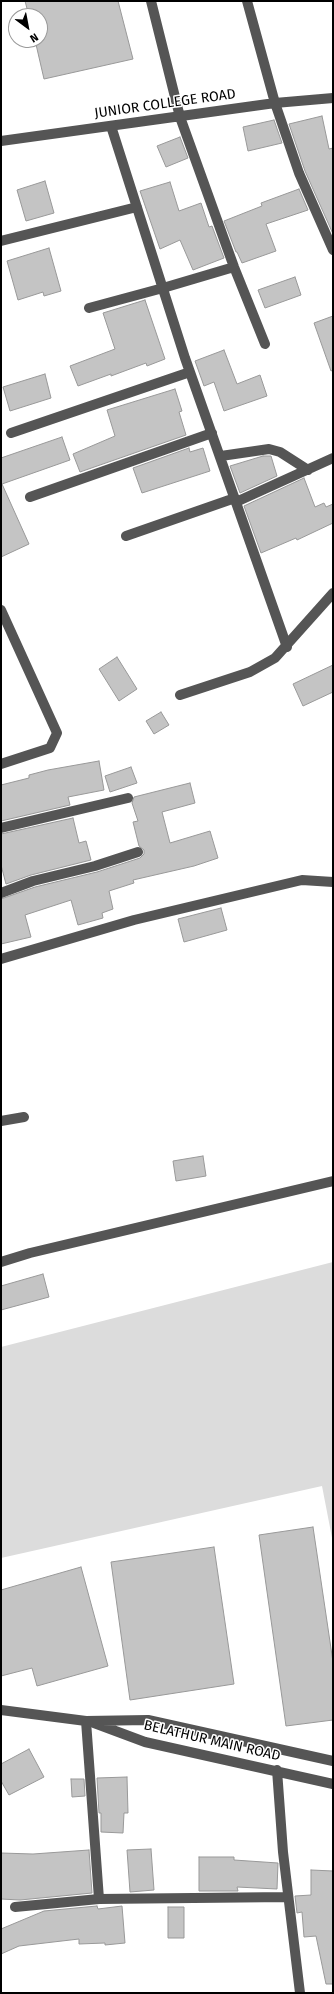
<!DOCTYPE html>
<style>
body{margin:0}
#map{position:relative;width:334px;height:1994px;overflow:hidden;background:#fff;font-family:"Fira Sans",sans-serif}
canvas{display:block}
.frame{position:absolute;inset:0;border:2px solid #000;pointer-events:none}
.north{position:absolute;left:8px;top:8px;width:40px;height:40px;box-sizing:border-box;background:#fff;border:1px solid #999;border-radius:50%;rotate:148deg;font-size:11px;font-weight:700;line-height:16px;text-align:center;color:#000}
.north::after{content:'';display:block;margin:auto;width:14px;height:18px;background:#000;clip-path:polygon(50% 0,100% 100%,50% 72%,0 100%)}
</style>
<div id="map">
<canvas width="334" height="1994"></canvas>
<div class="frame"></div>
<div class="north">N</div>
</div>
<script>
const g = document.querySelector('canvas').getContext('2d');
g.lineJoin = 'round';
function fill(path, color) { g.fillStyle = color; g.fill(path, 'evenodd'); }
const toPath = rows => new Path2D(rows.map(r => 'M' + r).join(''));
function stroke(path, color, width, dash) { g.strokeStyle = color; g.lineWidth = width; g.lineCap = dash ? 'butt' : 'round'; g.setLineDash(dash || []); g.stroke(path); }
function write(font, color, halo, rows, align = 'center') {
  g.font = font + ' "Fira Sans",sans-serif'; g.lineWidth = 3; g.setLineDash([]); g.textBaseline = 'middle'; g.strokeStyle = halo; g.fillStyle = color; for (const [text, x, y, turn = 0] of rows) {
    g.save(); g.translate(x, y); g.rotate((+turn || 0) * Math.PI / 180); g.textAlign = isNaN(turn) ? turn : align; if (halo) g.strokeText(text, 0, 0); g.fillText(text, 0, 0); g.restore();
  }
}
fill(toPath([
 [333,1262,333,1543,322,1486,1,1558,1,1347]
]), '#dcdcdc');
const building = toPath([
 [25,1,118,1,133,59,44,79,35,40,40,40,40,16,29,16,25,1],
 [322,116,329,149,333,148,333,234,305,171,289,124,322,116],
 [274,120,282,143,248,151,243,127,274,120],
 [180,137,188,158,166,167,157,146,180,137],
 [45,181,54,213,26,221,17,190,45,181],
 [170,182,179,211,201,203,209,227,212,226,224,258,193,270,180,240,160,249,140,191,170,182],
 [299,189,308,210,266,224,276,251,242,263,237,252,236,252,224,221,262,206,261,203,299,189],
 [49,248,61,291,44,296,43,292,18,300,7,261,49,248],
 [295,277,301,295,265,308,258,290,295,277],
 [145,300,165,359,147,366,146,363,111,376,111,374,78,386,70,366,115,349,103,313,145,300],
 [333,316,333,370,331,371,314,323,333,316],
 [224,350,237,384,260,375,267,396,224,411,214,382,204,386,195,361,224,350],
 [45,374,51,398,10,411,3,387,45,374],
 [175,389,182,411,179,412,186,435,80,472,73,454,115,436,107,410,175,389],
 [62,437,70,460,2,484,29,544,1,557,1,458,62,437],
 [189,448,190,452,203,448,210,471,142,493,133,468,189,448],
 [263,456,271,456,277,476,240,493,230,466,263,456],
 [304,478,315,507,324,503,326,507,333,504,333,523,297,540,296,538,261,553,244,506,304,478],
 [117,657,137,689,119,701,99,669,117,657],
 [333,665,333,692,303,706,293,684,333,665],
 [161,712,169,725,154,734,146,721,161,712],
 [99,761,104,790,68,797,70,805,1,821,1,785,29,778,29,775,48,770,99,761],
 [131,767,137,783,110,792,105,776,131,767],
 [190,783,195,803,162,812,170,843,210,831,218,858,194,866,133,880,134,883,109,891,113,909,102,913,103,918,78,925,71,900,25,915,31,937,1,944,1,899,35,887,97,872,140,858,144,854,144,850,139,846,133,822,138,821,132,803,134,797,190,783],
 [73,818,79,843,86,841,91,860,31,875,6,884,1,865,1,834,73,818],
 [221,908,227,930,184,942,178,919,221,908],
 [203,1156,206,1176,176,1181,173,1161,203,1156],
 [43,1274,49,1297,1,1310,1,1286,43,1274],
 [313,1527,333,1662,333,1720,286,1726,259,1535,313,1527],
 [214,1547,234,1684,130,1700,111,1562,214,1547],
 [81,1567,108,1666,37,1686,32,1668,1,1676,1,1590,81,1567],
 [29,1749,44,1777,9,1795,1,1781,1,1764,29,1749],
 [127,1777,128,1813,124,1813,123,1833,101,1832,101,1813,99,1813,97,1778,127,1777],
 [71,1779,84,1779,85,1796,72,1797,71,1779],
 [151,1849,154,1890,130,1892,127,1850,151,1849],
 [89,1850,92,1893,20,1900,1,1899,1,1853,33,1854,89,1850],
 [199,1857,234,1857,234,1860,278,1863,277,1889,237,1887,238,1891,199,1891,199,1857],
 [311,1870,333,1871,333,1984,326,1984,316,1936,304,1937,302,1912,297,1913,295,1896,311,1895,311,1870],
 [97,1906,98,1909,122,1906,125,1943,105,1945,105,1943,79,1944,79,1939,19,1946,1,1954,1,1929,44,1911,97,1906],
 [168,1907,184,1907,184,1938,168,1938,168,1907]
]);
fill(building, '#c4c4c4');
stroke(building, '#999', 1);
stroke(toPath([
 [151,1,180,117,234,267,265,344],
 [247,1,275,103,299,173,333,250],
 [111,126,185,358,287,647],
 [1,141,275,103,333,98],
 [1,241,137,207],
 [89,308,163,288,234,267],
 [11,433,190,372],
 [221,456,269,449,280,452,308,470],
 [30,497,212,433],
 [236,502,333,458],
 [126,536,235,498],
 [1,610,57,733,50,748,1,764],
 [180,695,250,672,275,658,333,593],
 [1,828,128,798],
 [1,893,33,881,95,866,138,852],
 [1,959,134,920,302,880,333,882],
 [1,1121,24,1117],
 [1,1262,30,1253,333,1181],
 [1,1710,86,1721,148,1720,333,1761],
 [86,1721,99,1899],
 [94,1723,145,1742,333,1784],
 [277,1770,283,1852,300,1993],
 [15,1907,99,1899,288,1897]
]), '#555', 10);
write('14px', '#000', '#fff', [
 ["JUNIOR COLLEGE ROAD",165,104,-8],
 ["BELATHUR MAIN ROAD",212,1741,13]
]);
</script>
